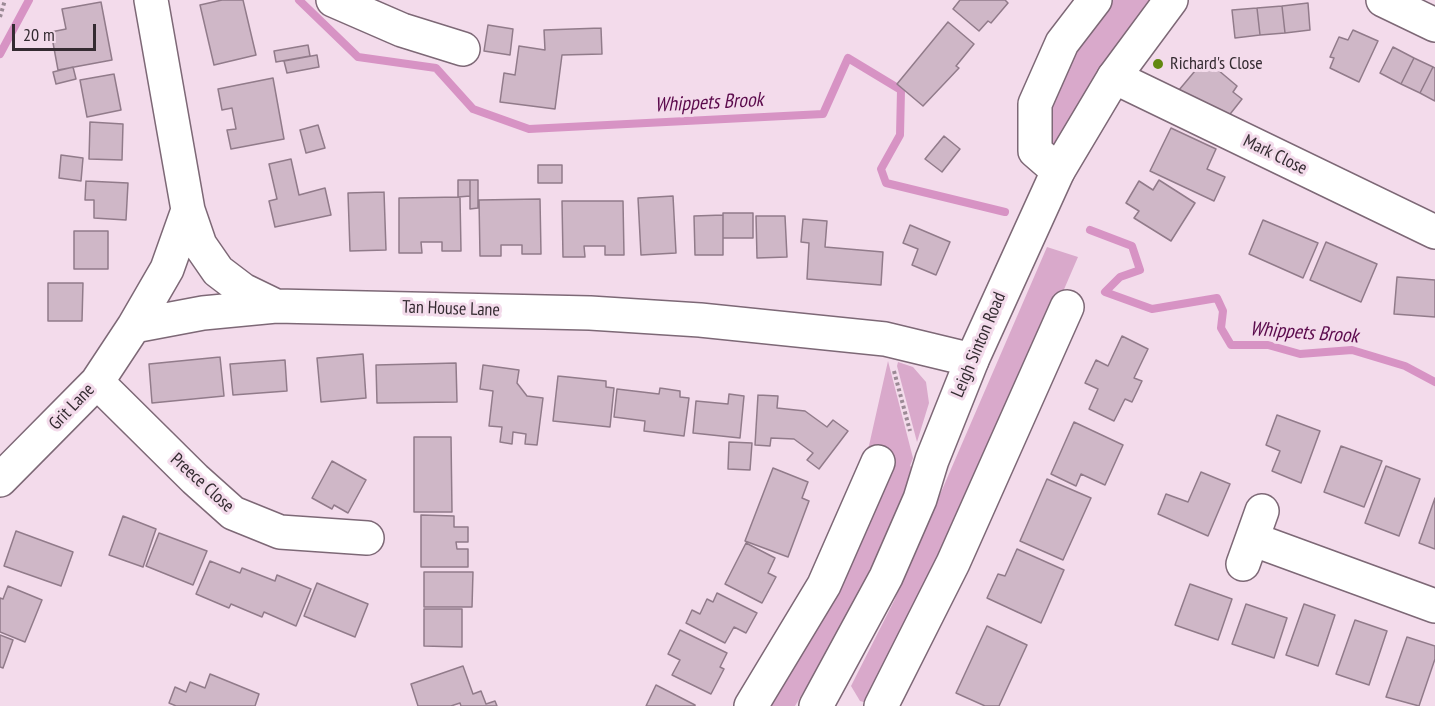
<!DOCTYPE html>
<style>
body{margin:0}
#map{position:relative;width:1435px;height:706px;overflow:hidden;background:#f3dbeb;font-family:"PT Sans Narrow",sans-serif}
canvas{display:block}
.scale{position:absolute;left:12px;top:24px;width:84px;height:27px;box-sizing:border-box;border:3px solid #342b31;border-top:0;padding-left:8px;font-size:18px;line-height:21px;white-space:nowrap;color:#342b31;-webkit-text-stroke:4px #f3dbeb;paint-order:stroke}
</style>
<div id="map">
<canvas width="1435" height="706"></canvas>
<div class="scale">20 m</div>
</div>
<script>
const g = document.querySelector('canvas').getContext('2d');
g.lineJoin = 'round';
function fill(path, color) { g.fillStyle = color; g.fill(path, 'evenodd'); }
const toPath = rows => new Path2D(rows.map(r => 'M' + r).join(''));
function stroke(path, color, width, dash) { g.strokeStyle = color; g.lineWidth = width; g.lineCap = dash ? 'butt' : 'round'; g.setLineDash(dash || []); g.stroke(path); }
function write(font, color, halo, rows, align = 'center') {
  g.font = font + ' "PT Sans Narrow",sans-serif'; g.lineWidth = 6; g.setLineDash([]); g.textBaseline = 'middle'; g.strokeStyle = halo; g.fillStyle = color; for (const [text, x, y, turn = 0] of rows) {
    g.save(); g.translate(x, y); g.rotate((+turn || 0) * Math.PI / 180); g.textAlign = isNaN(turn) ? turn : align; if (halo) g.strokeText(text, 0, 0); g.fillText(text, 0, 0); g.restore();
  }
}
fill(toPath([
 [1108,0,1156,0,1051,148,1046,99],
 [1047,247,1078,257,1008,419,867,703,860,701,851,686,894,601],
 [888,361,913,458,910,466,916,469,885,546,842,628,795,706,761,706,868,450],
 [898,362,913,367,926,382,929,403,917,442,897,366]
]), '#d9a9cb');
stroke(toPath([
 [299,0,358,57,436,68,473,109,529,129,823,114,848,58,901,90,900,135,881,169,886,183,1005,212],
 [0,54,29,0],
 [1090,230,1132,246,1140,270,1120,277,1105,292,1152,309,1217,298,1223,311,1221,328,1231,345,1268,345,1300,354,1352,350,1405,366,1435,382]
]), '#d793c4', 8);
const building = toPath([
 [222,0,243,0,256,55,214,65,200,5,222,0],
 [960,0,1005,0,1008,3,991,23,988,21,979,31,953,9,960,0],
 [101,2,112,60,58,70,51,32,66,29,62,9,101,2],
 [1308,3,1310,30,1285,33,1282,6,1308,3],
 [1282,6,1285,33,1260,35,1257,8,1282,6],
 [1257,8,1260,35,1235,38,1232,10,1257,8],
 [948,22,974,44,956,66,959,68,923,106,897,84,948,22],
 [488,25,513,29,510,55,484,51,488,25],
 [601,28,602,54,562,55,555,109,500,102,504,73,515,75,519,46,545,50,544,30,601,28],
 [1353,30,1378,41,1359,82,1330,68,1334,58,1330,57,1339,37,1348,40,1353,30],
 [308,45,310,56,276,62,274,51,308,45],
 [1393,47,1414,58,1401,84,1380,73,1393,47],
 [317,55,319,67,287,73,284,61,317,55],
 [1414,58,1433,67,1420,93,1401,84,1414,58],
 [1205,59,1237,86,1233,92,1242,99,1227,118,1212,117,1179,90,1205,59],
 [73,67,76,79,56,84,53,72,73,67],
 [1433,67,1435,68,1435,101,1420,93,1433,67],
 [114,74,121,110,87,117,80,80,114,74],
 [273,78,284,139,231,149,227,130,236,129,232,108,222,110,218,89,273,78],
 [90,122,123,124,122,160,89,159,90,122],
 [318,125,325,148,306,153,300,130,318,125],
 [1171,128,1216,149,1207,169,1225,177,1214,201,1150,171,1171,128],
 [944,136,960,149,942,172,925,159,944,136],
 [61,155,83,158,81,181,59,178,61,155],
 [291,159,299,195,325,188,331,215,275,227,269,201,277,199,269,164,291,159],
 [538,165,562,165,562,183,538,183,538,165],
 [458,180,470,180,470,196,458,197,458,180],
 [470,180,478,180,478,208,470,209,470,180],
 [1159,180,1195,203,1171,241,1134,218,1139,211,1126,203,1139,181,1153,190,1159,180],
 [86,181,128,183,126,220,94,218,94,200,85,200,86,181],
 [384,192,386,250,350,251,348,193,384,192],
 [673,196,676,253,641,255,638,198,673,196],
 [460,197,461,251,442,251,442,242,421,242,422,253,399,253,399,198,460,197],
 [540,199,541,254,522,254,522,245,501,245,501,256,480,256,479,200,540,199],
 [562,201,623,201,624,255,605,255,605,246,584,246,585,257,563,257,562,201],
 [723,213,753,213,753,238,723,238,723,213],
 [723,215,723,255,695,255,694,216,723,215],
 [756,216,785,216,787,257,757,258,756,216],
 [803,219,827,221,825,247,883,252,881,285,807,279,809,243,801,242,803,219],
 [1263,220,1318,243,1303,278,1249,254,1263,220],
 [910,225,950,242,936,275,912,265,918,249,903,243,910,225],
 [74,231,108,231,108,269,74,269,74,231],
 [1326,242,1377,264,1361,302,1310,280,1326,242],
 [1397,277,1435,280,1435,317,1394,314,1397,277],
 [48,283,83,283,82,321,48,321,48,283],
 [1122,336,1148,349,1134,378,1142,381,1132,402,1125,399,1114,421,1089,409,1098,389,1085,383,1096,360,1108,366,1122,336],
 [363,354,366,398,321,402,317,358,363,354],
 [220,357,224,396,152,403,149,364,220,357],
 [285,360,287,391,233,395,230,364,285,360],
 [456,363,457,402,377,403,376,365,456,363],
 [483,365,519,370,517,383,527,396,543,398,537,445,525,444,526,434,513,432,512,444,500,442,502,427,489,426,493,391,480,389,483,365],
 [558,376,606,381,606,387,614,388,610,427,553,421,558,376],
 [660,388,680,391,680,397,689,398,684,436,644,431,645,421,614,417,617,389,659,394,660,388],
 [729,394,744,396,740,438,693,433,696,401,728,404,729,394],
 [758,395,778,396,777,408,805,411,827,427,833,420,848,431,819,469,807,460,813,453,794,439,771,438,770,446,755,445,758,395],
 [1277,415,1320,431,1301,483,1272,471,1280,451,1266,445,1277,415],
 [1074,422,1123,445,1105,485,1081,474,1076,486,1051,474,1074,422],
 [414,437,451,437,452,512,414,512,414,437],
 [729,442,752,443,750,470,728,469,729,442],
 [1341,446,1382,461,1364,507,1324,492,1341,446],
 [332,461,366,480,348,513,334,505,332,509,312,498,332,461],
 [1386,466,1420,479,1399,536,1365,523,1386,466],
 [773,468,808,482,802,498,809,501,788,557,745,541,773,468],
 [1201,472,1230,484,1208,536,1158,514,1166,494,1188,502,1201,472],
 [1047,479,1091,498,1063,560,1020,541,1047,479],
 [1435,498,1435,549,1419,543,1435,498],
 [421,515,454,516,454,527,468,527,468,542,456,542,457,549,468,549,468,567,421,567,421,515],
 [123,516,156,529,143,567,109,555,123,516],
 [16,531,73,552,61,586,4,566,16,531],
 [159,533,207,551,193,585,146,566,159,533],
 [746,543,775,558,768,573,776,577,762,603,725,584,746,543],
 [1017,549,1064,570,1041,623,987,598,998,574,1005,576,1017,549],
 [210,561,240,573,242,568,275,581,277,575,311,589,296,626,264,612,262,617,231,604,229,608,196,594,210,561],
 [424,572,473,572,472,607,424,607,424,572],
 [317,583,368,604,355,637,304,616,317,583],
 [1190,584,1232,599,1218,640,1175,625,1190,584],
 [8,586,42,600,25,642,0,632,0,598,3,599,8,586],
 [717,593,757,613,746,633,734,627,725,643,686,623,692,610,700,614,707,599,713,602,717,593],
 [1246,604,1287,618,1274,658,1232,644,1246,604],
 [1304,604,1335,615,1318,666,1286,655,1304,604],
 [424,609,462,609,462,647,424,646,424,609],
 [1355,620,1387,631,1369,685,1336,674,1355,620],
 [987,626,1027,645,999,706,985,706,956,693,987,626],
 [680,630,727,653,720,667,724,669,711,694,672,675,680,660,668,654,680,630],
 [0,635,13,640,3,668,0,667,0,635],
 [1407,637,1435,646,1435,659,1419,706,1386,697,1407,637],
 [463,666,473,694,481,691,486,704,495,701,497,706,461,706,460,703,451,706,418,706,411,684,463,666],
 [210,674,259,694,255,706,176,706,169,703,175,687,186,692,190,682,205,688,210,674],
 [656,685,695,705,695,706,646,706,656,685]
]);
fill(building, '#cfb7c7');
stroke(building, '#917b8a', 1.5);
const minor = toPath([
 [151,0,188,210,200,245,218,271,243,290,276,306,590,313,700,320,885,339,972,360],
 [333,0,402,30,463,49],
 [1383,0,1435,25],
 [1114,77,1435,232],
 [1058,171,1035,151,1035,104,1062,43,1095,0],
 [134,326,167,269,188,210],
 [97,382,195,479,233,513,280,532,367,538],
 [0,480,97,382,134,326,203,313,276,306],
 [1252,539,1262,511],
 [1243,564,1252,539,1435,606],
 [751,706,824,585,878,462],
 [881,706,953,563,1067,307]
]);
const major = toPath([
 [816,706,886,577,920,499,932,460,972,360,1058,171,1114,77,1171,0]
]);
stroke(minor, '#7d6876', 36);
stroke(major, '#7d6876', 36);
stroke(toPath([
 [0,17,5,0],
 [894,371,910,431]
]), '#9b8a95', 4, [3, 3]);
stroke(minor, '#fff', 33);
stroke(major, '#fff', 33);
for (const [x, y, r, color] of [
 [1158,64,6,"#628810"]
]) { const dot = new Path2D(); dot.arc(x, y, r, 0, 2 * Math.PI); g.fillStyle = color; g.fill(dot); stroke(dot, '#f3dbeb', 2); }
write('18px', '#342b31', '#f3dbeb', [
 ["Richard's Close",1170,64]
], 'left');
write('18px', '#342b31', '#f3dbeb', [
 ["Mark Close",1275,155,26],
 ["Tan House Lane",451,309,2],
 ["Leigh Sinton Road",979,345,-67],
 ["Grit Lane",72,407,-46],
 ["Preece Close",202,483,42]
]);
write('italic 20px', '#5b0a4c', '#f3dbeb', [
 ["Whippets Brook",709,103,-3],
 ["Whippets Brook",1304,333,4]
]);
</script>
